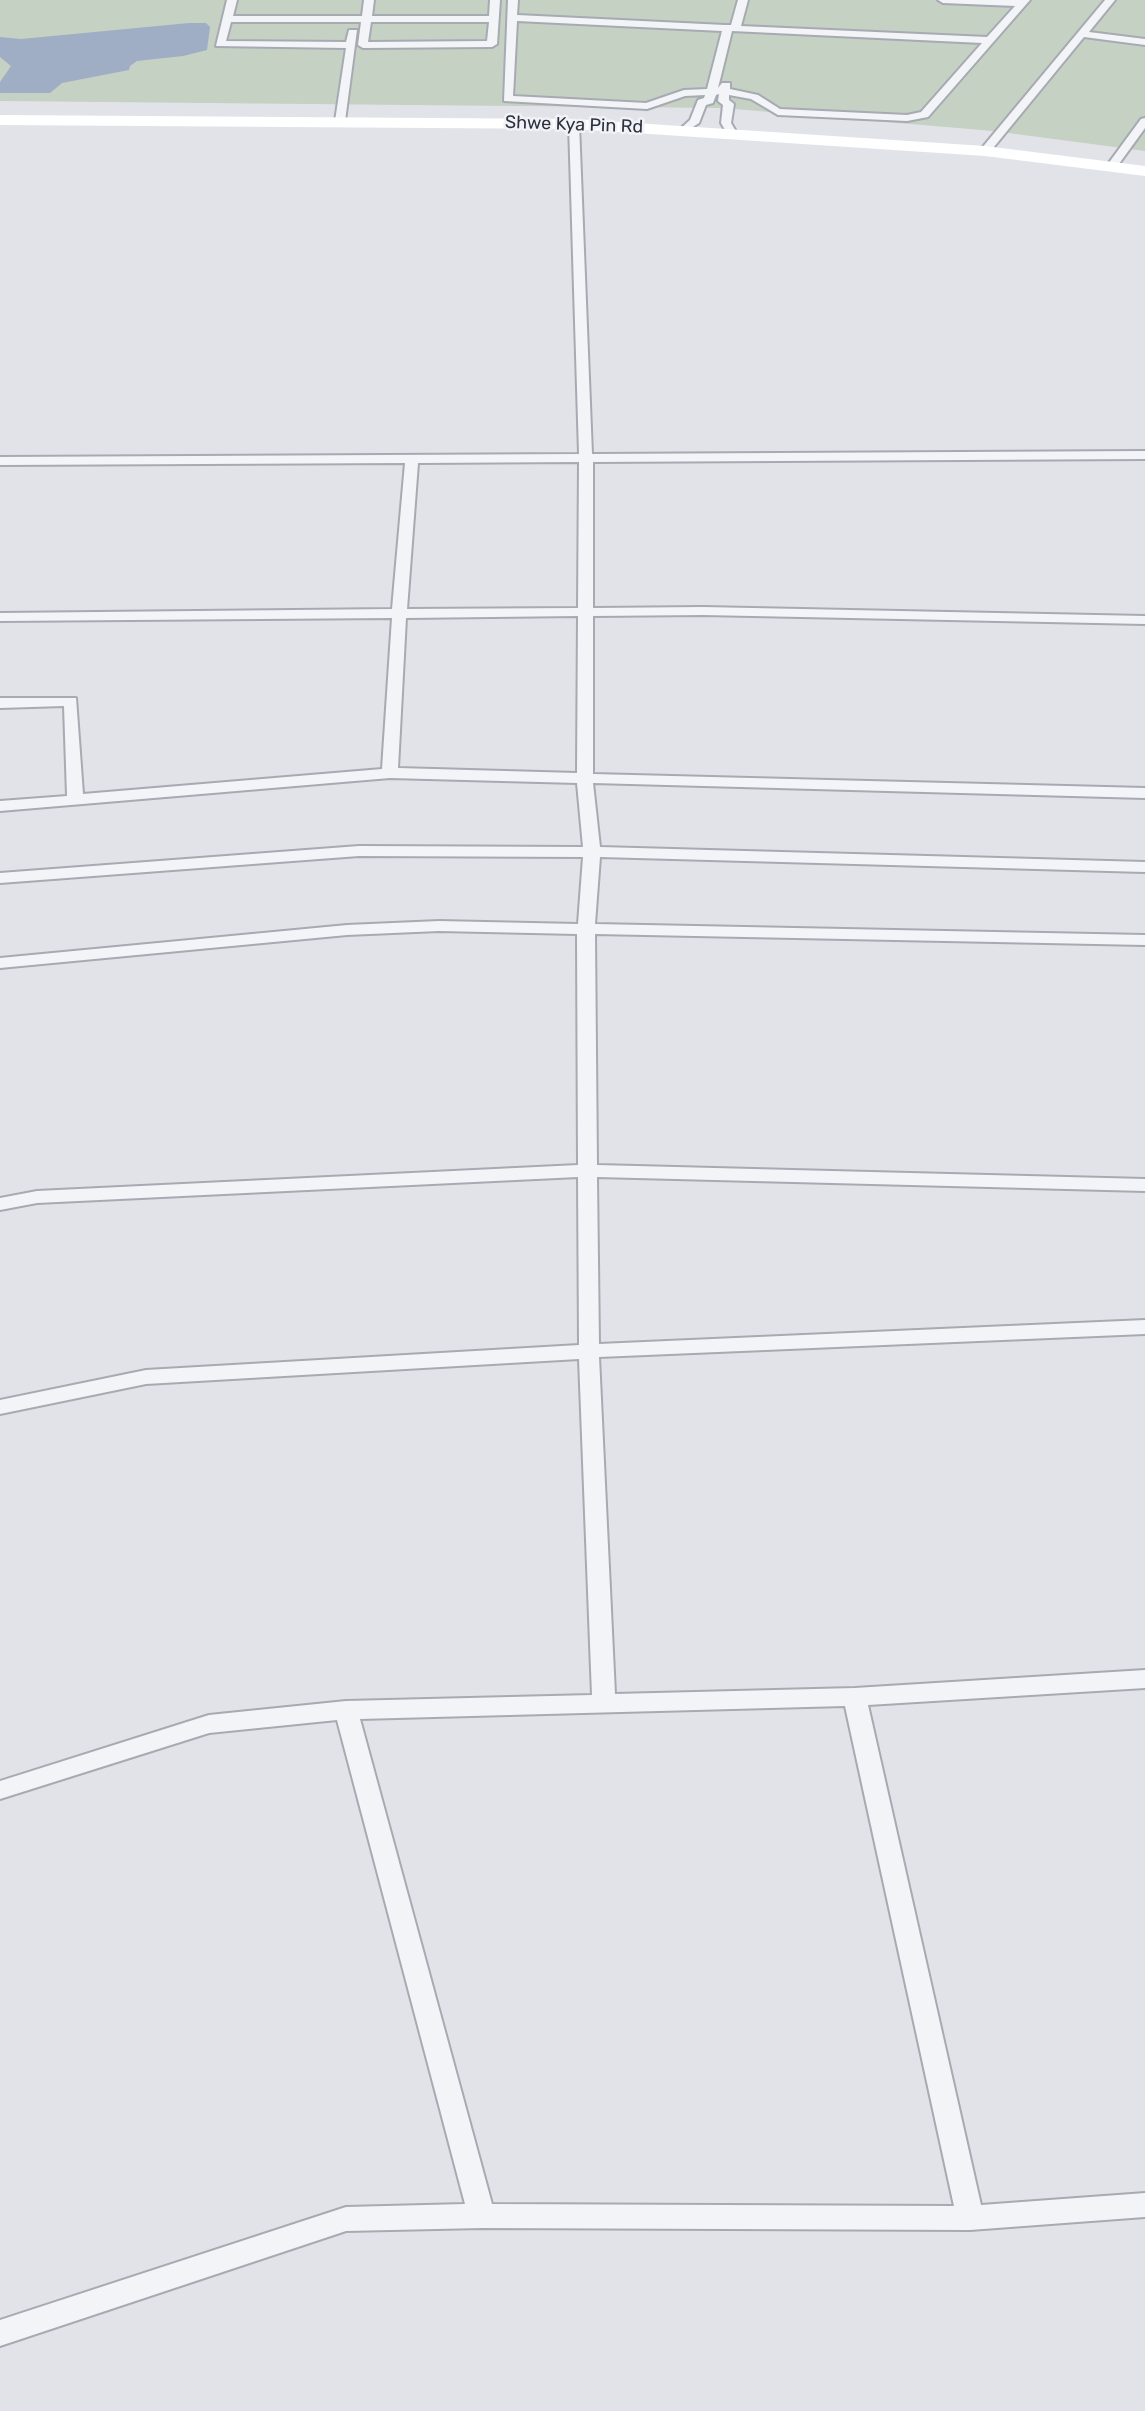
<!DOCTYPE html>
<style>
body{margin:0}
canvas{display:block;background:#e1e3e8}
</style>
<canvas width="1145" height="2411"></canvas>
<script>
const g = document.querySelector('canvas').getContext('2d');
g.lineJoin = 'round';
function fill(path, color) { g.fillStyle = color; g.fill(path, 'evenodd'); }
const toPath = rows => new Path2D(rows.map(r => 'M' + r).join(''));
function stroke(path, color, width, dash) { g.strokeStyle = color; g.lineWidth = width; g.lineCap = dash ? 'butt' : 'round'; g.setLineDash(dash || []); g.stroke(path); }
function write(font, color, halo, rows, align = 'center') {
  g.font = font + ' Rubik,sans-serif'; g.lineWidth = 5; g.setLineDash([]); g.textBaseline = 'middle'; g.strokeStyle = halo; g.fillStyle = color; for (const [text, x, y, turn = 0] of rows) {
    g.save(); g.translate(x, y); g.rotate((+turn || 0) * Math.PI / 180); g.textAlign = isNaN(turn) ? turn : align; if (halo) g.strokeText(text, 0, 0); g.fillText(text, 0, 0); g.restore();
  }
}
fill(toPath([
 [0,0,1145,0,1145,151,993,131,723,108,0,101]
]), '#c5d1c3');
fill(toPath([
 [189,23,206,23,210,27,207,50,183,56,137,61,130,66,129,70,62,83,50,93,0,93,0,82,11,66,0,57,0,37,21,39]
]), '#9faec4');
const street = toPath([
 [227,0,237,0,233,16,362,16,364,0,374,0,372,16,489,16,490,0,500,0,497,44,492,47,363,48,358,45,361,22,231,22,226,41,346,42,349,30,357,30,345,121,340,124,335,121,346,48,216,46,227,0],
 [371,22,489,22,487,41,368,42,371,22],
 [508,0,518,0,517,15,725,25,731,25,738,0,748,0,741,26,987,37,1015,6,943,3,938,0,1030,0,928,117,907,121,778,115,751,99,729,95,729,100,734,104,731,123,737,133,732,136,728,135,721,123,723,105,718,101,719,94,716,95,713,103,706,105,699,123,685,132,680,129,690,120,698,100,704,98,705,95,685,96,647,109,504,101,508,0],
 [517,21,722,31,707,89,684,90,646,103,513,96,517,21],
 [732,31,982,43,921,112,907,115,780,109,758,95,730,89,730,83,722,83,718,88,732,31],
 [1105,0,1115,0,1089,32,1145,39,1145,45,1084,37,989,153,981,153,981,149,1105,0],
 [1145,118,1145,128,1116,168,1108,168,1108,164,1141,119,1145,118],
 [574,121,579,124,592,454,1145,451,1145,459,593,462,593,608,703,607,1145,616,1145,624,703,615,593,616,593,774,1145,788,1145,798,593,783,600,847,1145,862,1145,872,600,857,595,924,1145,935,1145,945,595,934,597,1165,1145,1179,1145,1191,597,1177,599,1344,1145,1320,1145,1334,599,1357,615,1694,855,1688,1145,1670,1145,1688,868,1705,981,2205,1145,2193,1145,2217,970,2230,482,2228,346,2231,0,2346,0,2320,346,2207,465,2204,337,1720,209,1733,0,1799,0,1781,209,1715,346,1701,592,1695,579,1359,146,1384,0,1414,0,1400,146,1370,579,1345,578,1177,37,1203,0,1210,0,1198,37,1191,578,1165,577,934,439,931,347,935,0,968,0,958,347,925,439,921,578,924,583,857,359,856,0,883,0,873,359,846,583,847,577,783,390,778,0,811,0,801,67,796,64,706,0,708,0,698,76,698,83,794,382,769,392,618,0,621,0,613,392,609,405,463,0,465,0,457,579,454,569,124,574,121],
 [579,462,578,608,407,609,418,463,579,462],
 [578,616,577,773,398,768,406,618,578,616],
 [845,1706,954,2206,492,2204,360,1719,845,1706]
]);
stroke(street, '#a7aab2', 4);
fill(street, '#f3f4f7');
fill(toPath([
 [0,115,574,119,985,146,1145,166,1145,176,985,156,574,129,0,125,0,115]
]), '#fff');
write('18px', '#2b303e', '#f0f2f6', [
 ["Shwe Kya Pin Rd",574,125,2]
]);
</script>
